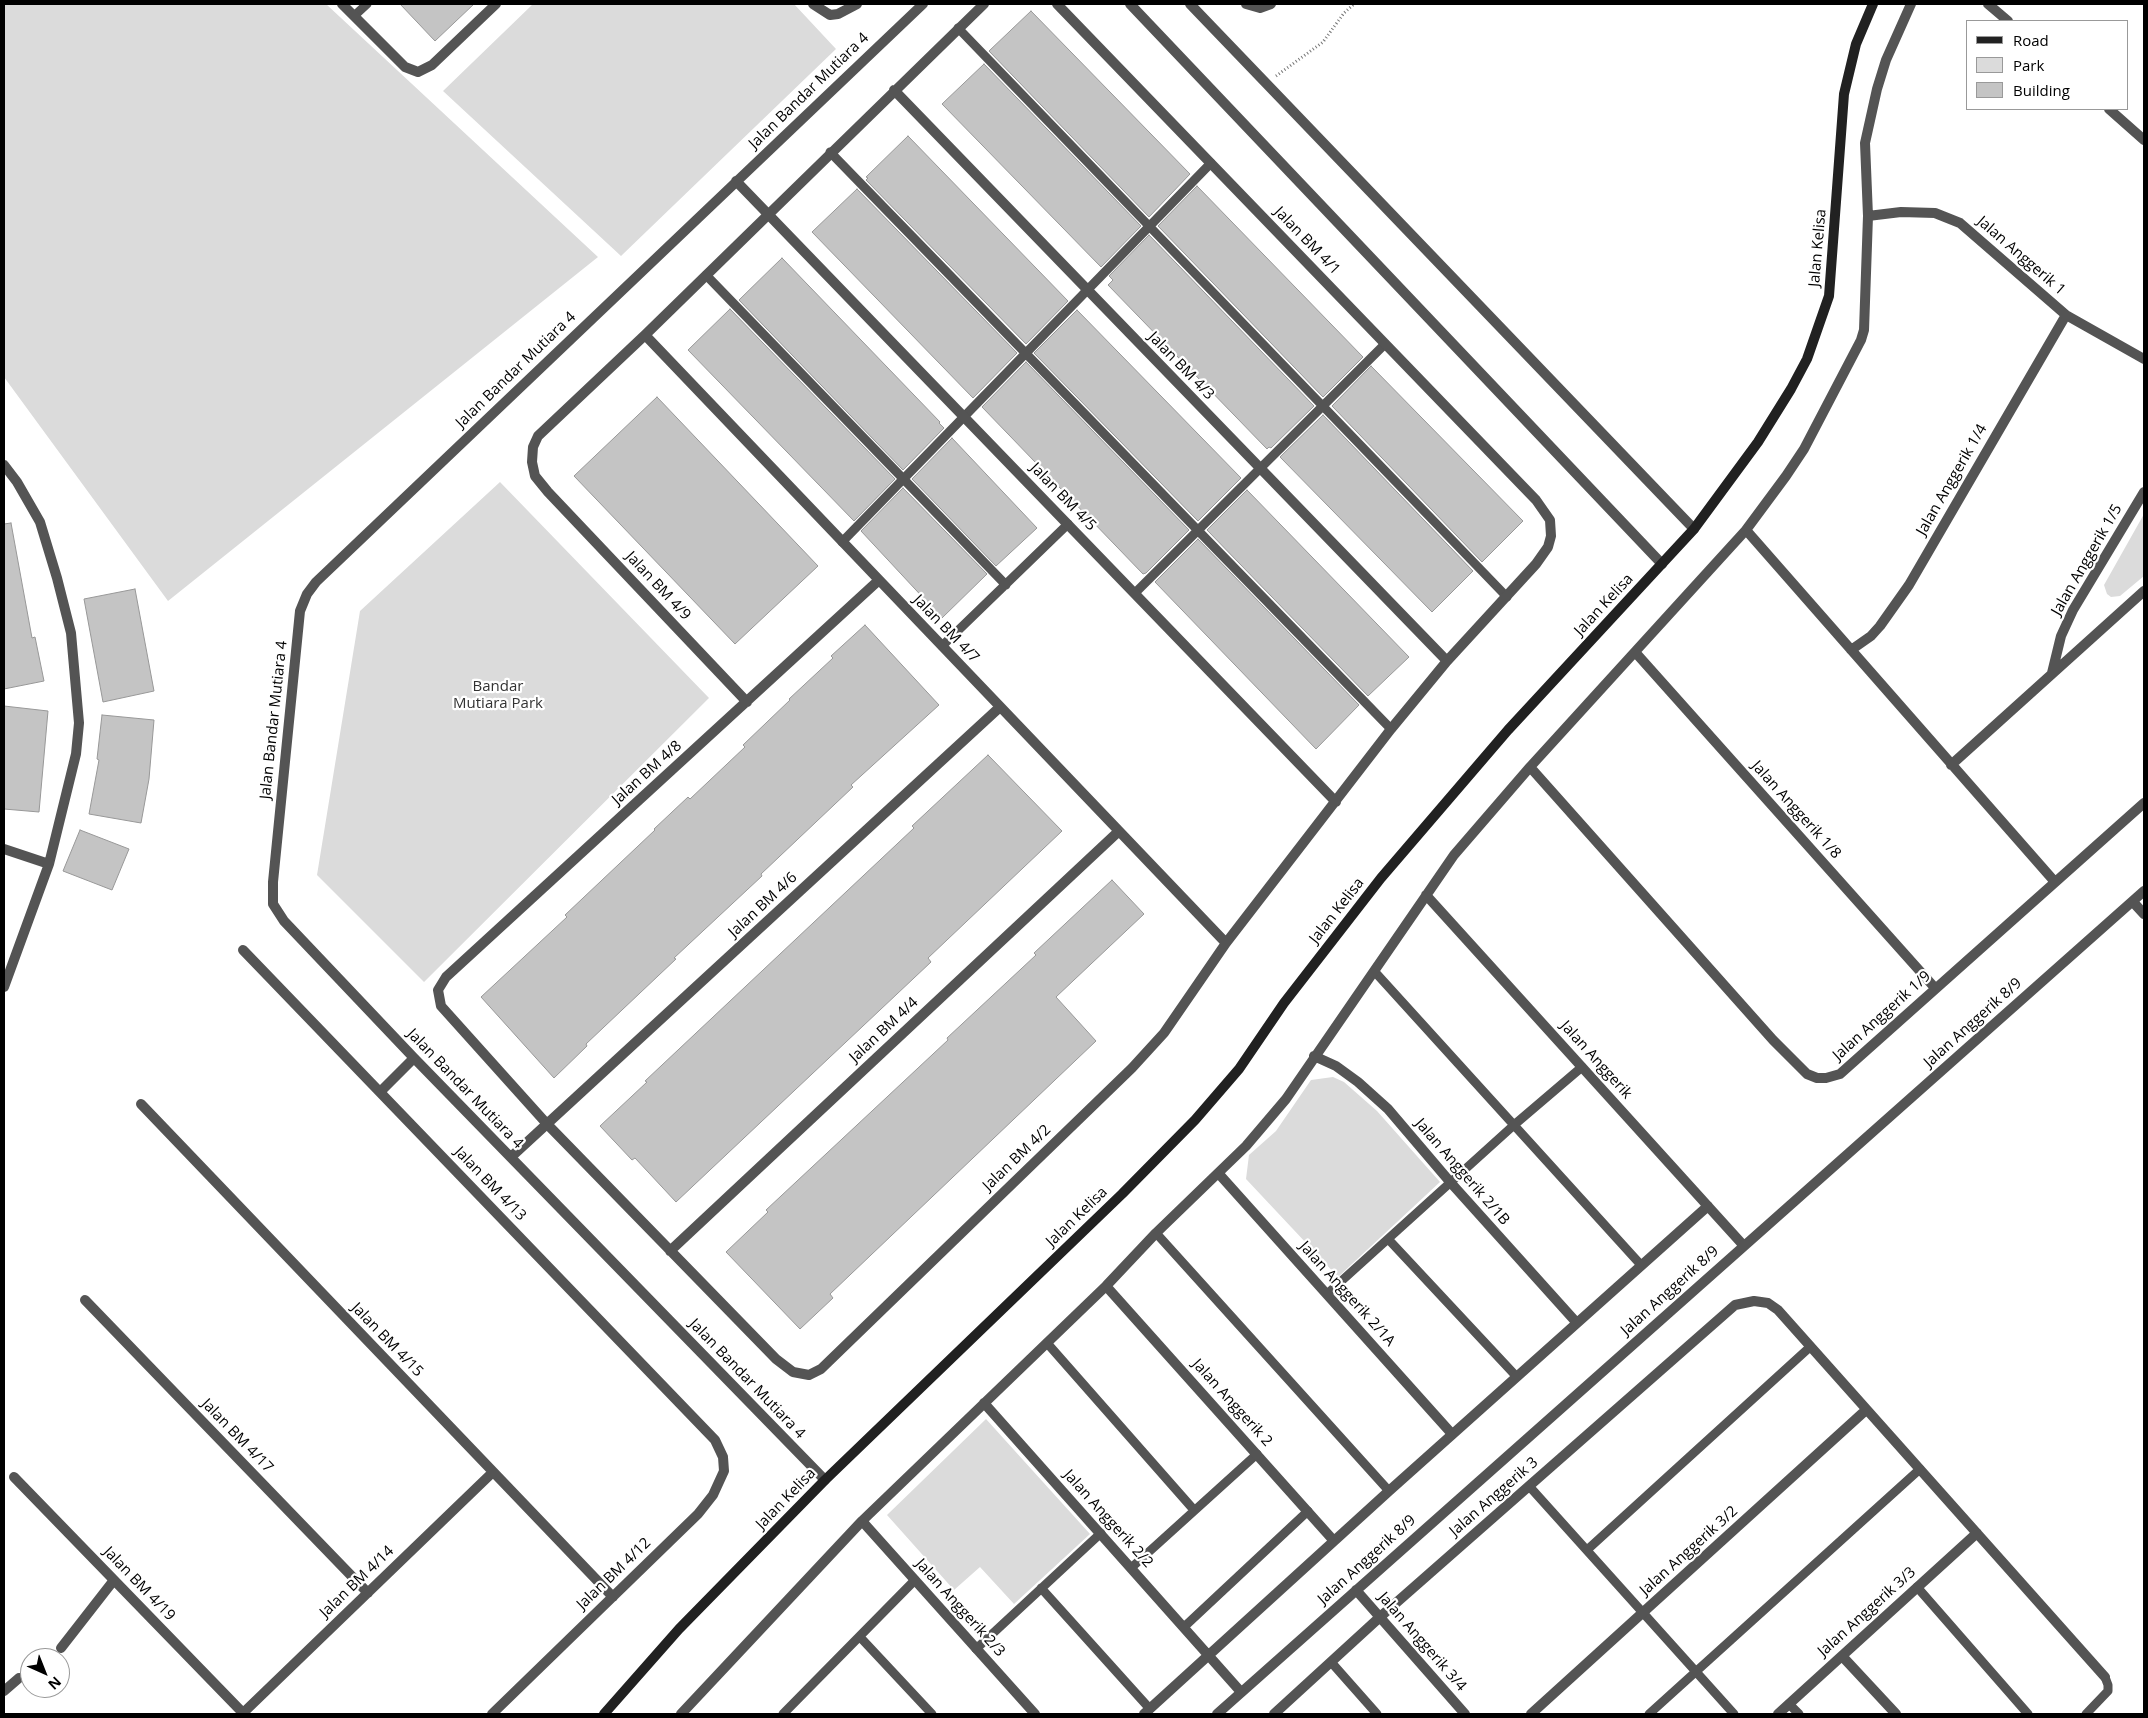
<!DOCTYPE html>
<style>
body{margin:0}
#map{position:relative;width:2148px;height:1718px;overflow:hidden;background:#fff;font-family:"Open Sans",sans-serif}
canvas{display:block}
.frame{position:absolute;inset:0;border:5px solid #000;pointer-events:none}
.legend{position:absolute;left:1966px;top:20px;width:162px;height:90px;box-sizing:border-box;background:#fff;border:1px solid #999;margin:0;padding:6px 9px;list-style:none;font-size:15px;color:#000}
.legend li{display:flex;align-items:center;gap:10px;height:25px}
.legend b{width:25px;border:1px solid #999}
.north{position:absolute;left:20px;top:1648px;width:50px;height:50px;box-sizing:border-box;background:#fff;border:1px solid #999;border-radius:50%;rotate:136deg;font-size:14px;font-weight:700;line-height:20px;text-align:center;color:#000}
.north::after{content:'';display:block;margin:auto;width:18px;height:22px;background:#000;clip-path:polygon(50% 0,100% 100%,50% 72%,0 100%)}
</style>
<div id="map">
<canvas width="2148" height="1718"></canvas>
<div class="frame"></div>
<ul class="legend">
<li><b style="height:6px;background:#212121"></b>Road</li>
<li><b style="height:14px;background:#dbdbdb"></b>Park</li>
<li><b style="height:14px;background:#c4c4c4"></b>Building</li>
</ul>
<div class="north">N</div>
</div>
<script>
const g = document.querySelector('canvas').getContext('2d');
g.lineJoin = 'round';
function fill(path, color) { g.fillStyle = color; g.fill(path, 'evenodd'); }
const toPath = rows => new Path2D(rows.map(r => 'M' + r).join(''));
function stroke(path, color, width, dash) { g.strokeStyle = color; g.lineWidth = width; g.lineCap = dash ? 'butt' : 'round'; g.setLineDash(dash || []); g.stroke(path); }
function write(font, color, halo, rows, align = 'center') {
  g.font = font + ' "Open Sans",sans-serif'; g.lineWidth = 4.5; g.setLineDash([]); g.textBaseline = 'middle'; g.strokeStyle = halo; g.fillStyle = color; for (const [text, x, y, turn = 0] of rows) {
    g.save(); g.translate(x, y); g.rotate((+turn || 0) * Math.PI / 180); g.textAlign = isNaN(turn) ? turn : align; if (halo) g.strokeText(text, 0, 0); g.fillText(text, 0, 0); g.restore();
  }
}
fill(toPath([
 [4,4,326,4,598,257,168,601,4,377],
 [533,4,794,4,836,49,621,256,443,91],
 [500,482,709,698,424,982,317,875,360,611],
 [2144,514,2144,576,2120,596,2111,597,2107,594,2104,585],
 [1333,1077,1344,1082,1377,1111,1440,1182,1338,1277,1246,1179,1249,1155,1276,1131,1311,1080],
 [986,1419,1090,1534,1014,1604,980,1567,954,1590,887,1515]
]), '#dbdbdb');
const building = toPath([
 [400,4,474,4,435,41,400,4],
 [1031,11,1190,174,1149,217,989,51,1031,11],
 [984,64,1141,226,1101,267,942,104,984,64],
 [908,136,1068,301,1026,344,866,180,868,178,866,177,908,136],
 [1197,186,1363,357,1323,397,1158,226,1197,186],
 [857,189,1017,353,973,398,812,232,857,189],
 [1149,235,1314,406,1271,448,1269,447,1267,449,1108,285,1113,280,1109,276,1149,235],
 [782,258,940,422,939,423,944,428,903,470,739,300,782,258],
 [730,309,895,479,854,521,688,350,730,309],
 [1077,310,1241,478,1198,521,1034,353,1077,310],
 [1026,362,1189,530,1146,573,1143,574,982,407,1026,362],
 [1371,366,1523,521,1482,562,1332,406,1371,366],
 [657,397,818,566,735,644,574,476,657,397],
 [1323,415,1473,571,1432,612,1280,457,1323,415],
 [952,438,1037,528,996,566,912,479,952,438],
 [903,488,987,574,942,618,861,531,903,488],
 [1247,490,1409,657,1368,696,1207,530,1247,490],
 [11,523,32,638,35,637,44,681,4,689,4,524,11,523],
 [1198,539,1359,705,1316,749,1155,582,1198,539],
 [135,589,154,691,103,702,84,599,135,589],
 [865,625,939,705,851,785,853,787,761,874,762,876,674,958,676,959,586,1044,587,1046,554,1078,481,997,567,917,565,915,655,830,654,829,688,797,690,799,745,747,743,745,790,700,789,699,833,658,831,656,865,625],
 [4,706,48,711,39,812,4,809,4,706],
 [102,715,154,720,149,779,141,823,89,814,99,760,97,759,102,715],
 [988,755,1062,831,928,958,931,962,676,1202,635,1158,632,1160,600,1126,647,1082,645,1081,914,828,912,826,988,755],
 [80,830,129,849,112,890,63,871,80,830],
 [1112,880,1144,914,1056,997,1096,1041,830,1294,833,1298,800,1329,726,1252,768,1212,766,1210,948,1040,947,1038,1036,955,1034,953,1112,880]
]);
fill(building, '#c4c4c4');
stroke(building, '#989898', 1);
stroke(toPath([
 [1276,76,1323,42,1344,13,1354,4]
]), '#767676', 3, [1, 2.5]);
stroke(toPath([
 [354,16,367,4],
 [958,28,1507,597],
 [830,152,1391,729],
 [706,275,1006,585],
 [842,542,1211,163],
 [1135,593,1385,344],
 [942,646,1068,524],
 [1375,972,1641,1265],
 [1156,1233,1389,1491],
 [1389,1240,1516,1376],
 [1327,1294,1514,1125,1582,1067],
 [1047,1343,1194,1510],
 [1529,1486,1734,1714],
 [1587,1550,1810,1347],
 [1131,1568,1257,1454],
 [1917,1587,2028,1714],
 [1041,1588,1150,1709],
 [1184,1627,1308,1511],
 [860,1637,932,1714],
 [976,1649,1101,1533],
 [1331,1662,1377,1714],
 [1789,1704,1799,1714],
 [783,1714,915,1580],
 [1649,1714,1920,1469],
 [2086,1714,2108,1691,2108,1685,2105,1677]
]), '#545454', 9);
stroke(toPath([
 [342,4,405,67,418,72,432,65,496,4],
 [813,4,830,15,838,14,857,4],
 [1130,4,1662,564],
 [1190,4,1694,529],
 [1246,4,1260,8,1271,4],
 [1988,4,2008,21],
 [894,90,1447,661],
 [2109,109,2144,140],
 [736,181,1336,802],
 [1868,216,1901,212,1935,213,1960,223,2066,315,2144,359],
 [645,335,1226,943],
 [4,465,17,482,40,522,57,578,71,633,79,723,76,754,49,864,4,987],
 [1746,530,2055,882],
 [879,580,446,977,438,990,441,1006,547,1124,776,1359,793,1372,809,1375,821,1369,1132,1068,1164,1033,1226,943,1391,729,1447,661,1536,564,1548,547,1551,536,1550,520,1536,500,1057,4],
 [1851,650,1871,636,1880,626,1909,585,2066,315],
 [1635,652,1935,988],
 [2052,673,2061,636,2073,610,2144,492],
 [747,702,548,492,535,476,532,462,533,447,538,436,645,335,984,4],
 [1951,765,2144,591],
 [1530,767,1773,1040,1807,1074,1817,1078,1826,1078,1840,1074,2144,803],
 [4,849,49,864],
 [1426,895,1744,1246],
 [2133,902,2144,914],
 [243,950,715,1440,723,1457,724,1471,713,1495,698,1514,492,1714],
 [1314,1056,1336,1066,1358,1082,1388,1109,1451,1183,1576,1322],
 [380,1092,414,1058],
 [141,1104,613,1597],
 [511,1157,1000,707],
 [1219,1174,1452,1434],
 [670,1251,1119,831],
 [1106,1286,1334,1541],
 [85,1300,368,1593],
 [984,1403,1241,1692],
 [14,1477,243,1713],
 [825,1480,414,1058,284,921,273,904,273,882,300,611,307,594,316,582,923,4],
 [862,1521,1035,1714],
 [1356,1590,1465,1714],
 [61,1648,114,1580],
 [1842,1656,1896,1714],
 [4,1691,19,1678],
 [242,1714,493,1472],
 [681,1714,862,1521,1106,1286,1156,1233,1246,1146,1286,1099,1454,855,1530,767,1746,530,1786,476,1804,449,1861,340,1864,330,1868,216,1865,143,1877,89,1886,60,1911,4],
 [1144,1714,1389,1491,1708,1206],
 [1217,1714,2144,891],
 [1274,1714,1380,1617,1735,1305,1754,1301,1768,1303,1778,1310,2105,1677],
 [1531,1714,1866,1410],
 [1778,1714,1977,1533]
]), '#545454', 10);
stroke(toPath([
 [604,1714,679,1629,825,1480,1122,1194,1195,1120,1239,1069,1284,1003,1381,878,1508,730,1694,529,1758,442,1791,389,1807,359,1829,296,1844,94,1856,44,1873,4]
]), '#212121', 10);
write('15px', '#000', '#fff', [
 ["Jalan Bandar Mutiara 4",809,91,-44],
 ["Jalan BM 4/1",1307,241,46],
 ["Jalan Kelisa",1818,248,-85],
 ["Jalan Anggerik 1",2021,256,41],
 ["Jalan BM 4/3",1181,366,46],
 ["Jalan Bandar Mutiara 4",516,370,-44],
 ["Jalan Anggerik 1/4",1952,480,-60],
 ["Jalan BM 4/5",1063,497,46],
 ["Jalan Anggerik 1/5",2087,560,-60],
 ["Jalan BM 4/9",658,586,47],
 ["Jalan Kelisa",1604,605,-47],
 ["Jalan BM 4/7",946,629,46],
 ["Jalan Bandar Mutiara 4",274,720,-84],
 ["Jalan BM 4/8",647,773,-42],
 ["Jalan Anggerik 1/8",1796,810,48],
 ["Jalan BM 4/6",763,905,-43],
 ["Jalan Kelisa",1337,911,-52],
 ["Jalan Anggerik 1/9",1882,1016,-42],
 ["Jalan Anggerik 8/9",1973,1023,-42],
 ["Jalan BM 4/4",884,1030,-43],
 ["Jalan Anggerik",1596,1060,48],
 ["Jalan Bandar Mutiara 4",465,1089,46],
 ["Jalan BM 4/2",1017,1158,-44],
 ["Jalan Anggerik 2/1B",1462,1172,49],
 ["Jalan BM 4/13",490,1184,46],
 ["Jalan Kelisa",1077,1217,-44],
 ["Jalan Anggerik 8/9",1670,1291,-42],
 ["Jalan Anggerik 2/1A",1347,1294,48],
 ["Jalan BM 4/15",387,1340,46],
 ["Jalan Bandar Mutiara 4",747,1379,46],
 ["Jalan Anggerik 2",1232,1403,48],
 ["Jalan BM 4/17",237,1436,46],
 ["Jalan Anggerik 3",1494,1497,-41],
 ["Jalan Kelisa",786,1499,-46],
 ["Jalan Anggerik 2/2",1108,1519,48],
 ["Jalan Anggerik 3/2",1689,1551,-42],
 ["Jalan Anggerik 8/9",1367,1560,-42],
 ["Jalan BM 4/12",614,1574,-44],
 ["Jalan BM 4/14",357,1582,-44],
 ["Jalan BM 4/19",139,1584,46],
 ["Jalan Anggerik 2/3",960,1608,48],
 ["Jalan Anggerik 3/3",1867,1612,-42],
 ["Jalan Anggerik 3/4",1422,1642,49]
]);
write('15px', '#323232', '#fff', [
 ["Bandar",498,687],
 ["Mutiara Park",498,704]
]);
</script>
